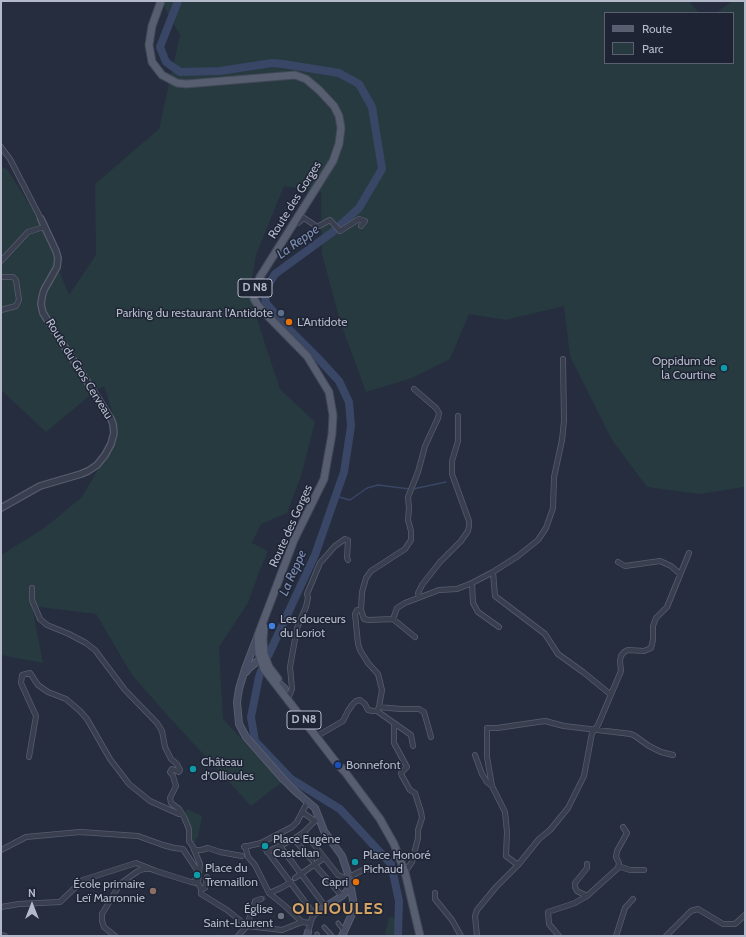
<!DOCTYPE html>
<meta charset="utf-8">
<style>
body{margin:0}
#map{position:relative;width:746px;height:937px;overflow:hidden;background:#252d3f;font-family:Cabin,sans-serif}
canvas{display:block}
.frame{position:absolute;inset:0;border:2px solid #b5baca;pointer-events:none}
.legend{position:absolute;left:604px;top:12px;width:130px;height:52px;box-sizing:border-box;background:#1e2434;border:1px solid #5a6070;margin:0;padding:5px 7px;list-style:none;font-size:12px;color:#b5baca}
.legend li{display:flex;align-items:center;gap:8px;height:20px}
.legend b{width:20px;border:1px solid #5a6070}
.north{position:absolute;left:12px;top:885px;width:40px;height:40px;-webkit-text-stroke:3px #1e2434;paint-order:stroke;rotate:0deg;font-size:11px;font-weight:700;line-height:16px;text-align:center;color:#b5baca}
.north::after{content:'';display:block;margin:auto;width:14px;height:18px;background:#b5baca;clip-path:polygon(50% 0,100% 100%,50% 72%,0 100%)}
</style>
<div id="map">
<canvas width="746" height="937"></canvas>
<div class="frame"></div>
<ul class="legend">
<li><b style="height:5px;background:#575e6f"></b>Route</li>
<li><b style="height:11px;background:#273a40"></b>Parc</li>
</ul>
<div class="north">N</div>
</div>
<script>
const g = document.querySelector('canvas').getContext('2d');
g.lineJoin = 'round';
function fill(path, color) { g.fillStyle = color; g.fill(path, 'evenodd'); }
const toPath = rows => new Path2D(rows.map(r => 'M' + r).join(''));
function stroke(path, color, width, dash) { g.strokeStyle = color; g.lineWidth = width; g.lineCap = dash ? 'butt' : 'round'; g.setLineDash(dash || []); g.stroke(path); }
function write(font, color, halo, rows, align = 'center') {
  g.font = font + ' Cabin,sans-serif'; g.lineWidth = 3; g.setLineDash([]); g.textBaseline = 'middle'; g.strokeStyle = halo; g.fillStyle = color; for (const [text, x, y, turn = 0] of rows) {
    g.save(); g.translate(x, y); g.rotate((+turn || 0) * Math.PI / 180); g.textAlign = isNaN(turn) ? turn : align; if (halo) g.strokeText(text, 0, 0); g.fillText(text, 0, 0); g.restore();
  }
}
fill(toPath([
 [161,1,689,1,699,13,605,13,605,63,733,63,733,13,716,13,732,1,745,1,745,487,700,494,647,487,612,440,570,356,564,306,506,320,469,314,450,359,412,378,366,392,340,321,322,254,321,192,284,186,256,255,251,284,251,301,280,389,315,422,301,476,287,513,261,524,252,543,268,551,260,570,248,603,219,647,223,719,282,782,251,806,168,716,132,675,96,614,32,606,43,663,1,655,1,555,43,529,82,497,119,433,104,386,93,393,46,432,1,390,1,167,7,169,38,218,69,295,96,255,95,184,159,129,180,35],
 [187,809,202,816,198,838,196,838,195,843,191,840,190,823,184,814],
 [389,917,395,918,394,936,385,934]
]), '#273a40');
stroke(toPath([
 [413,489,446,482],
 [335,496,350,500,367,488,378,485,410,489]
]), '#394666', 1.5);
stroke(toPath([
 [178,1,160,47,166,62,180,72,220,71,272,63,283,64,339,73,359,84,372,107,382,169,359,208,334,231,275,274,264,292,266,303,286,326,316,356,339,381,349,402,351,426,344,472,315,555,268,656],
 [261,671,259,677,251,717,255,741,291,779,340,809,391,864,399,901,398,936]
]), '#394666', 8);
stroke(toPath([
 [261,899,267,897]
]), '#3b4254', 4.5, [4.5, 2]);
const pedestrian = toPath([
 [338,923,344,931],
 [324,927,332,936],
 [317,934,318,936]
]);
const minor = toPath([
 [1,147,10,159,41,219],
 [294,223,298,223,304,218,316,226,319,226,330,220,340,231,359,219,365,221,361,226],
 [1,261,28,232,44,227],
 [1,277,13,277,16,280,19,300,16,306,1,310],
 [414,389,436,408,439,413,438,418,425,446,418,472,408,497,409,508,408,520,411,531,411,540,405,549,371,571,366,578,362,592,361,610,364,619,369,620,393,619,397,608,405,603,439,590,457,589,472,583,493,572,518,556,538,540,546,528,553,508,554,477,562,440,564,421,563,359],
 [618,562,625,566,660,561,671,566,680,574],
 [493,572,495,596,545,634,558,654,583,672,610,694],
 [472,583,473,603,478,612,499,627],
 [32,588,32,600,40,619,47,625,69,634,86,643,95,650,125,690,157,723,162,731,165,747,171,759,177,764,180,770,179,772,172,769,170,772,173,776,176,786,170,798,171,803,179,809,184,817,189,829,189,841,193,847,200,864,198,883],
 [419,597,418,593,422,585,440,562,461,541,468,531,469,526,469,521,452,474,452,461,458,441,458,416],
 [393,619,415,637],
 [289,696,292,689,290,667,297,628,306,607,308,598,307,594,320,563,335,546,345,539,348,540,347,558,348,560],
 [379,707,400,709,419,709,424,712,431,737],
 [377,711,411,735,413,746],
 [394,724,394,743,407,767,401,773,402,776,410,790,415,793,421,812,422,818,418,830,418,838,412,862,405,872],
 [487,728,497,728,545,721,564,726,631,734,635,736,649,746,661,752,673,755],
 [487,732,487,757,492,786,505,812,507,832,506,856,518,865],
 [319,735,343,721,348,711,352,705,356,701,360,700,365,704,368,710,373,711,377,711,379,707,382,690,378,674,368,663,360,650,358,644,355,614,357,610,361,610],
 [475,755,482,774,487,782,492,786],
 [29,757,36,716,21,683,22,675,30,673,38,685,48,692,66,699,80,711,87,719,110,759,129,784,150,801,179,814,182,814],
 [302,812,315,821],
 [304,832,338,875,344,878,349,877,367,868,371,870],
 [294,839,312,860],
 [261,843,314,914],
 [245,846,248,857,255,865,269,893,285,906,302,922],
 [280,846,325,906],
 [244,847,261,843,292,827,297,822,308,801],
 [1,850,26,837,80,832,138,836,163,845,174,848,183,849,197,870],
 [194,850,201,850,208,848,220,852,242,856],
 [267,852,294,839,304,832,315,821,319,819],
 [314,864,342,896],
 [587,864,587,868,575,883,575,887,577,891,587,896],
 [618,868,621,867,630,870,644,870],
 [295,878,324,858],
 [195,883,197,870],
 [198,883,201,889,201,894,227,910,247,926],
 [201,889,205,888,207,877],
 [269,893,281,888,291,882],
 [435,893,435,899,452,920,461,936],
 [255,901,261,899],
 [1,907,19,904,60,902,83,880,136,863,156,871,191,882,198,883],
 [247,926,282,930,302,922,310,923],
 [308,932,312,918,316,913],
 [1,935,5,936],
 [115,936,104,927,102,921,102,914,120,884,138,871,144,869,150,869],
 [238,936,247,926,254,904],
 [477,936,475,916,477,910,496,887,518,865,539,839,550,830,568,808,584,776,592,733,598,725,621,671,620,661,621,656,624,652,628,650,644,651,651,648,653,640,653,626,656,618,667,607,689,553],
 [559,936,549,924,548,912,575,903,587,896,618,868,619,863,616,857,617,851,627,833,623,827],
 [616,936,625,908,633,899],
 [666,936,691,911,698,909,723,924,735,924,745,915]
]);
const tertiary = toPath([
 [1,508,40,486,81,474,88,471,97,465,105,455,111,444,114,433,113,424,111,419,43,313,41,304,42,297,44,290,57,267,58,258,56,251,41,219]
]);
const secondary = toPath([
 [258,635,245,669,239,689,237,702,239,724,246,737,283,779,295,791,315,808,324,831,342,856,349,877,354,906,352,914,342,936],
 [246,672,249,668,263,657],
 [276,680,285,689],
 [317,912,342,896,348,890,350,882],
 [307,936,308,932]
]);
const primary = toPath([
 [161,1,152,26,149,45,152,62,162,75,177,83,186,84,295,75,306,79,319,90,334,106,339,116,341,128,339,144,333,161,260,277,254,295,254,299,259,307,307,356,329,392,333,415,332,434,324,479,294,540,258,635,259,654,264,669,338,765,344,771],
 [264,627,263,639,264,654,269,667,278,679],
 [342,768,380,819,394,844,405,872,420,936]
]);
stroke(pedestrian, '#575d6d', 5);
stroke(minor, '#575d6d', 6);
stroke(tertiary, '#575d6d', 8);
stroke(secondary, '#575d6d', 8);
stroke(primary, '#424858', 9);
stroke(pedestrian, '#393f4f', 3);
stroke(minor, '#393f4f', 4.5);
stroke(tertiary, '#393f4f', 5.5);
stroke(secondary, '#474d62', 6);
stroke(primary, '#575e6f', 7);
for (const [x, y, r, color] of [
 [281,313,4,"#5c6f8a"],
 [289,322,4,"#e8710a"],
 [724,368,4,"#0f9aa8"],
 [272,626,4,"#3f7fe0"],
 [338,765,4,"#1a4fb4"],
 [193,769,4,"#0f9aa8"],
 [265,846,4,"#0f9aa8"],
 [355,862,4,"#0f9aa8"],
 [197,875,4,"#0f9aa8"],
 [356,882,4,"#e8710a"],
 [153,891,4,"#8d6e63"],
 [281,916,4,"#6b7280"]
]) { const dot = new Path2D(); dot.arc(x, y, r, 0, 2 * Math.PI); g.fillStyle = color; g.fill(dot); stroke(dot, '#1e2434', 1.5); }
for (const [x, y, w] of [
 [255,288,34],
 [304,720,34]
]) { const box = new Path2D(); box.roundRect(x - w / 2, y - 9, w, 18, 3); g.fillStyle = '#1e2434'; g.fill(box); stroke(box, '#b5baca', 1); }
write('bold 11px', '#b5baca', null, [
 ["D N8",255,288],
 ["D N8",304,720]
]);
write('12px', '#b5baca', '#1e2434', [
 ["Route des Gorges",295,200,-58],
 ["Route du Gros Cerveau",79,369,58],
 ["Route des Gorges",291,526,-66]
]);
write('12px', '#b5baca', '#1e2434', [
 ["Parking du restaurant l'Antidote",273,313,"right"],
 ["L'Antidote",297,322],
 ["Oppidum de",716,361,"right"],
 ["la Courtine",716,375,"right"],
 ["Les douceurs",280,619],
 ["du Loriot",280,633],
 ["Château",201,762],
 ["d'Ollioules",201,776],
 ["Bonnefont",346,765],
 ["Place Eugène",273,839],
 ["Castellan",273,853],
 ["Place Honoré",363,855],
 ["Pichaud",363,869],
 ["Place du",205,868],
 ["Tremaillon",205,882],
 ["Capri",348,882,"right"],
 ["École primaire",145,884,"right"],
 ["Leï Marronnie",145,898,"right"],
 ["Église",273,909,"right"],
 ["Saint-Laurent",273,923,"right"]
], 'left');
write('italic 13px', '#7c8db2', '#1e2434', [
 ["La Reppe",298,242,-36],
 ["La Reppe",293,573,-66]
]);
g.letterSpacing = '1px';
write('bold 16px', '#d5a464', '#1e2434', [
 ["OLLIOULES",338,909]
]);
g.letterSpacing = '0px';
</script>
